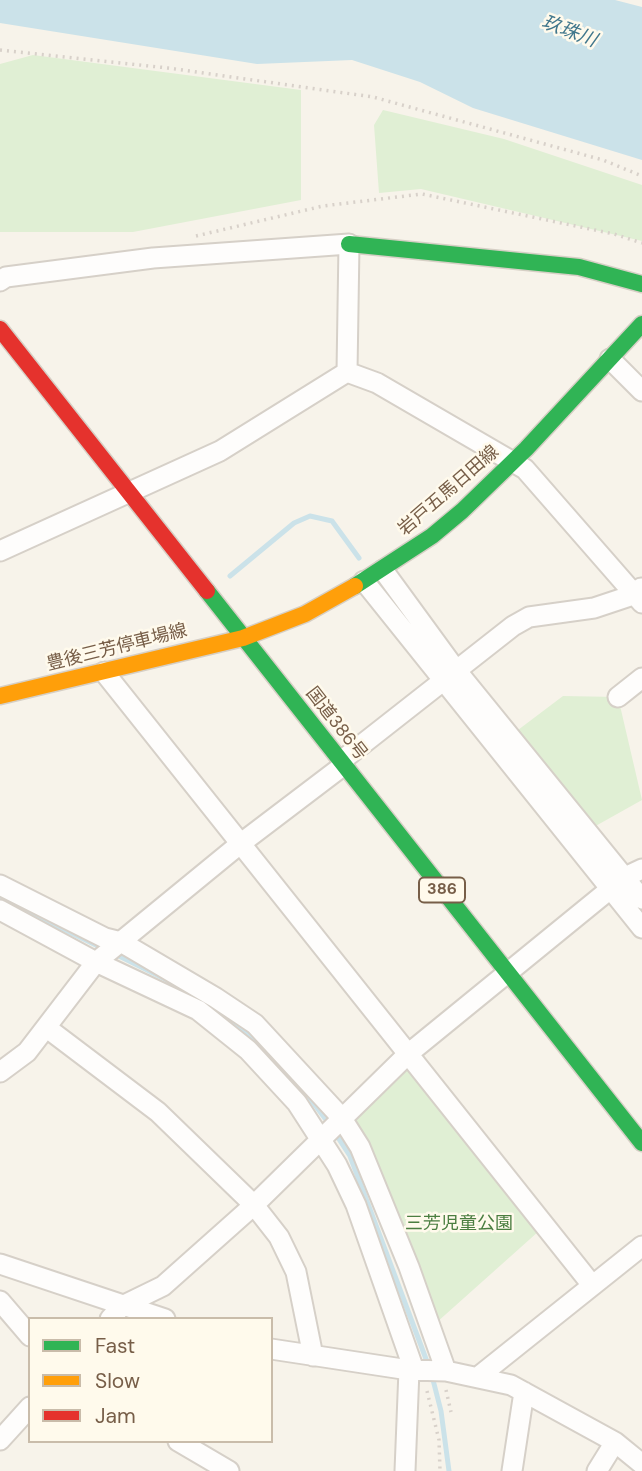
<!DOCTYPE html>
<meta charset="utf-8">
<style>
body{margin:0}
#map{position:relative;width:642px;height:1471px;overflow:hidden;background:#f7f3ea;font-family:"DM Sans",sans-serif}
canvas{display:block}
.legend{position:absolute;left:28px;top:1317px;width:245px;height:126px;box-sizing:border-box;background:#fffaec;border:2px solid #c9bcaa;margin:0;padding:9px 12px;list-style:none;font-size:21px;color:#775e48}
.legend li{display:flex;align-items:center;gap:14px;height:35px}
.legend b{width:35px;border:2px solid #c9bcaa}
</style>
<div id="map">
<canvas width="642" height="1471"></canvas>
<ul class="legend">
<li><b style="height:9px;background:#30b455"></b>Fast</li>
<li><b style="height:9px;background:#ff9f0a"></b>Slow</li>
<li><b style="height:9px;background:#e5322d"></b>Jam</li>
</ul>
</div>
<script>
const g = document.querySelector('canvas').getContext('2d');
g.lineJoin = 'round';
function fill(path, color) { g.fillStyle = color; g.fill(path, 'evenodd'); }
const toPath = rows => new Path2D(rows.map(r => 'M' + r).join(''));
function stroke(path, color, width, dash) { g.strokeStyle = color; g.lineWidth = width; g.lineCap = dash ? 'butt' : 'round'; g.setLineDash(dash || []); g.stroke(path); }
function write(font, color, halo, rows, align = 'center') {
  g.font = font + ' "DM Sans","Noto Sans JP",sans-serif'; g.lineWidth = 5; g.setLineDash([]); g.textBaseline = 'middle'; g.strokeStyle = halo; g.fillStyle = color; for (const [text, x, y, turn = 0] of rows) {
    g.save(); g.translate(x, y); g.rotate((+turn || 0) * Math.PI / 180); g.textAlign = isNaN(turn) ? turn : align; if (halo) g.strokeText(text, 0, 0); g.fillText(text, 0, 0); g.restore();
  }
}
fill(toPath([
 [33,55,301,90,301,200,133,232,0,232,0,64],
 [383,110,504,139,642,185,642,241,421,189,379,193,374,125],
 [563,696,618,697,642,800,592,828,514,733],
 [408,1066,539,1231,436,1323,351,1121]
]), '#e0efd4');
fill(toPath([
 [0,0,615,0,642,7,642,160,473,108,420,82,352,60,257,64,0,23]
]), '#cbe2e9');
stroke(toPath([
 [230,576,294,523,310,516,332,521,359,558],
 [0,898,104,949],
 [113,953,167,980],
 [200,999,257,1041,274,1058],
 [302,1088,330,1125],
 [335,1133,350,1156,429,1367],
 [432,1376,441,1411,449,1471]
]), '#cbe2e9', 5);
const street = toPath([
 [0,281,6,277,153,258,349,244,347,372],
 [610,359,642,391],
 [347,372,377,383,525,469,642,603],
 [0,551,220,451,347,372],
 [383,570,456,670,642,899],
 [364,581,642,928],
 [104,672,592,1285],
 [618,697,642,678],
 [341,761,513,626,529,617,594,608,633,595,641,588],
 [0,885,105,938,121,942,216,998,255,1024,341,1117,360,1147,409,1267,446,1371],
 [0,910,96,962,198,1010,248,1050,297,1103,337,1165,356,1205,414,1370],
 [47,1028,158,1112,254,1205,279,1237,296,1272,313,1356],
 [0,1072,27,1052,96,962,240,844,344,765],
 [0,1264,165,1319],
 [0,1301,30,1336],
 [110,1319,122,1306,163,1286,254,1205,408,1054,625,877,642,869],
 [271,1349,409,1370,446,1371,511,1385,615,1442,642,1464],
 [478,1377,642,1246],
 [0,1440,30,1407],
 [178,1441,229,1471],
 [405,1471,409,1370],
 [512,1471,524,1392],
 [597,1471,615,1442]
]);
const fast = toPath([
 [349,244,579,267,642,284],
 [355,586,432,536,462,511,526,449,642,324],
 [207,591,642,1143]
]);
const slow = toPath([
 [0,696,243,638,305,614,355,586]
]);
const jam = toPath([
 [0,329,207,591]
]);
stroke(street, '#d6d0c8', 23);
stroke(fast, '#d6cfc5', 19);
stroke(slow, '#d6cfc5', 19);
stroke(jam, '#d6cfc5', 19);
stroke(toPath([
 [0,50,168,68,373,97,603,160,642,176],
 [196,236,323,206,422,194,614,234,642,243],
 [446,1390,451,1412],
 [427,1391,439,1440,440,1471]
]), '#d8d1ca', 3.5, [2, 5]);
stroke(street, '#fefdfc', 19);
stroke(fast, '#30b455', 16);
stroke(slow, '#ff9f0a', 16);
stroke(jam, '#e5322d', 16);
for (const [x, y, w] of [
 [442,890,46]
]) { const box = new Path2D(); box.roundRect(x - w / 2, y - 12.5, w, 25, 5); g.fillStyle = '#fffaec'; g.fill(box); stroke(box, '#775e48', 2); }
write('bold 16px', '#775e48', null, [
 ["386",442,890]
]);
write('18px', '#775e48', '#fffaec', [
 ["岩戸五馬日田線",449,491,-41],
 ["豊後三芳停車場線",117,648,-14],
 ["国道386号",336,724,52]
]);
write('18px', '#4b7e40', '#fffaec', [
 ["三芳児童公園",459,1224]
]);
write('italic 19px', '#41778c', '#fffaec', [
 ["玖珠川",569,32,21]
]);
</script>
